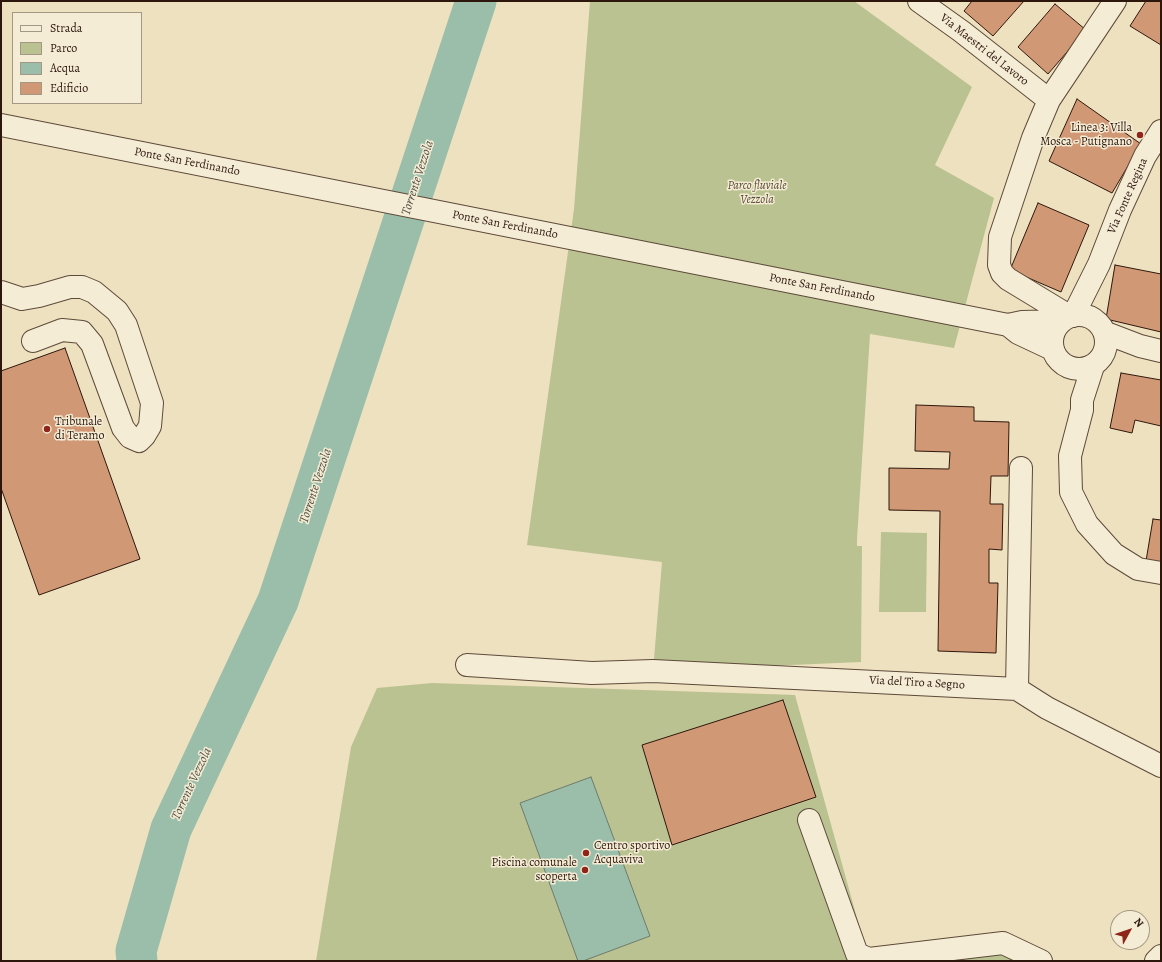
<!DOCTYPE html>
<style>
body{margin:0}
#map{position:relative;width:1162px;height:962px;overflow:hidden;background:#eee1bf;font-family:Alegreya,serif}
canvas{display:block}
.frame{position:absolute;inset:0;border:2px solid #2d170d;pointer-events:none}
.legend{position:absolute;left:12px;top:12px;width:130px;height:92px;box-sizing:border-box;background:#f4ecd5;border:1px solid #a49785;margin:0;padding:5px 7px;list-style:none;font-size:12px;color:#2d170d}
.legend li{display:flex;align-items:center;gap:8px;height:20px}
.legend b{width:20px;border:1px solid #a49785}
.north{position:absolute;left:1110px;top:910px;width:40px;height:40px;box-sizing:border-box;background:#f4ecd5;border:1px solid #a49785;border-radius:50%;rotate:50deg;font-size:11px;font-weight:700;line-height:16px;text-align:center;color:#2d170d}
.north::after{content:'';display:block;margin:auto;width:14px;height:18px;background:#8f2418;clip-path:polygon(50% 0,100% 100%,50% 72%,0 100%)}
</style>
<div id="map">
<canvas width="1162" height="962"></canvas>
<div class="frame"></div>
<ul class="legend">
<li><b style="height:5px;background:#f4ecd5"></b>Strada</li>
<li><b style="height:11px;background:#bac291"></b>Parco</li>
<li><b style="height:11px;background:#9bbeab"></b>Acqua</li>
<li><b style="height:11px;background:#d19875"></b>Edificio</li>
</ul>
<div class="north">N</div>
</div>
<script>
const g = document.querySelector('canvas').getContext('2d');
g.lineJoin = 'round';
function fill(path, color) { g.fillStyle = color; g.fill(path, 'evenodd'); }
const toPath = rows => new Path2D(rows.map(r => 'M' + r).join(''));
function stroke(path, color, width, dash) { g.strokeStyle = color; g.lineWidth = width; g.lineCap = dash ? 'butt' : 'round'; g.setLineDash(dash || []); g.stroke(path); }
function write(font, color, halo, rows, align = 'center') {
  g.font = font + ' Alegreya,serif'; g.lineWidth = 3; g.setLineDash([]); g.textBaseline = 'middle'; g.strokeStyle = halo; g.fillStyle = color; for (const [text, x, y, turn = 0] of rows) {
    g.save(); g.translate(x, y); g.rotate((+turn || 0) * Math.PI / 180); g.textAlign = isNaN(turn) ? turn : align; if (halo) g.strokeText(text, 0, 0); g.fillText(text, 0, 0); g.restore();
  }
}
fill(toPath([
 [590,1,854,1,972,87,935,165,994,198,954,348,870,334,857,539,857,546,862,546,861,662,653,671,662,562,527,545,574,209],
 [881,532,927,533,926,612,879,612],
 [432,683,795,695,869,961,316,961,351,747,377,688],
 [1002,950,1022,961,901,961]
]), '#bac291');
const water = toPath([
 [591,777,650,936,583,961,578,961,520,803,591,777]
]);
fill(water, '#9bbeab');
stroke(water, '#6f7b6c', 1);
stroke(toPath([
 [137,961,136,951,171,829,278,601,476,1]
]), '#9bbeab', 41);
const building = toPath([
 [972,1,1024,1,993,36,964,11,972,1],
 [1146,1,1161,1,1161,45,1130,26,1146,1],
 [1055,4,1086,30,1048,74,1018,47,1055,4],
 [1077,99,1141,144,1112,193,1049,161,1077,99],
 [1038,203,1089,225,1061,292,1010,270,1038,203],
 [1115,265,1161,274,1161,332,1106,319,1115,265],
 [65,348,140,559,39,595,1,488,1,371,65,348],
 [1121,373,1161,380,1161,426,1135,420,1132,433,1110,428,1121,373],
 [916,405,974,407,974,421,1009,422,1008,476,991,476,990,504,1003,504,1002,550,989,549,989,583,998,583,996,653,938,651,940,511,889,510,889,468,949,469,950,452,915,451,916,405],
 [1153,519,1161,520,1161,563,1146,561,1153,519],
 [783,700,816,797,672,845,642,745,783,700]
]);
fill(building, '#d19875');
stroke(building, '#2d170d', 1);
const minor = toPath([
 [919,1,961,31,1049,100],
 [1,125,1008,325,1022,322,1062,321],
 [1,292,22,299,39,296,70,287,82,287,94,292,117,311,126,325,152,403,150,426,144,436,139,441,130,437,123,428,92,344,82,332,62,330,33,341],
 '1052 342a27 27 0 1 1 54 0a27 27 0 1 1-54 0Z',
 [1069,316,1008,279,1002,273,999,265,1000,237,1033,138,1049,100,1115,1],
 [1073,316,1099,264,1120,210,1145,156,1161,131],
 [1008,325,1018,333,1052,349],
 [1106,333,1140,346,1161,351],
 [1093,366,1082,400,1082,410,1070,456,1071,492,1087,524,1114,554,1138,569,1161,573],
 [467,665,592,673,653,671,1017,689,1047,708,1161,766],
 [1017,689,1021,468],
 [809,820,857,954,869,959,1003,943,1041,961],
 [1156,961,1161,956]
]);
stroke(minor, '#5d4a3a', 24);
stroke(minor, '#f4ecd5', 22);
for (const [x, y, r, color] of [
 [1140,135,4,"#8f2418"],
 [47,429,4,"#8f2418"],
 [586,853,4,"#8f2418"],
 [585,870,4,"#8f2418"]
]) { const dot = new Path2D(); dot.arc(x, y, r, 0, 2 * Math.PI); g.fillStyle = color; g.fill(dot); stroke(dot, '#f4ecd5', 1.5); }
write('12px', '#2d170d', '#f4ecd5', [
 ["Via Maestri del Lavoro",984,50,38],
 ["Ponte San Ferdinando",187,162,11],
 ["Via Fonte Regina",1128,196,-66],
 ["Ponte San Ferdinando",505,225,11],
 ["Ponte San Ferdinando",822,288,11],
 ["Via del Tiro a Segno",917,683,3]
]);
write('12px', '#2d170d', '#f4ecd5', [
 ["Linea 3: Villa",1132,128],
 ["Mosca - Putignano",1132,142],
 ["Tribunale",55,422,"left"],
 ["di Teramo",55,436,"left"],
 ["Centro sportivo",594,846,"left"],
 ["Acquaviva",594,860,"left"],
 ["Piscina comunale",577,863],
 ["scoperta",577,877]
], 'right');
write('italic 12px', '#574a35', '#f4ecd5', [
 ["Parco fluviale",757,186],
 ["Vezzola",757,200]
]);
write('italic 13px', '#545144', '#f4ecd5', [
 ["Torrente Vezzola",418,178,-72],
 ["Torrente Vezzola",316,486,-72],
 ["Torrente Vezzola",192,784,-65]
]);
</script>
